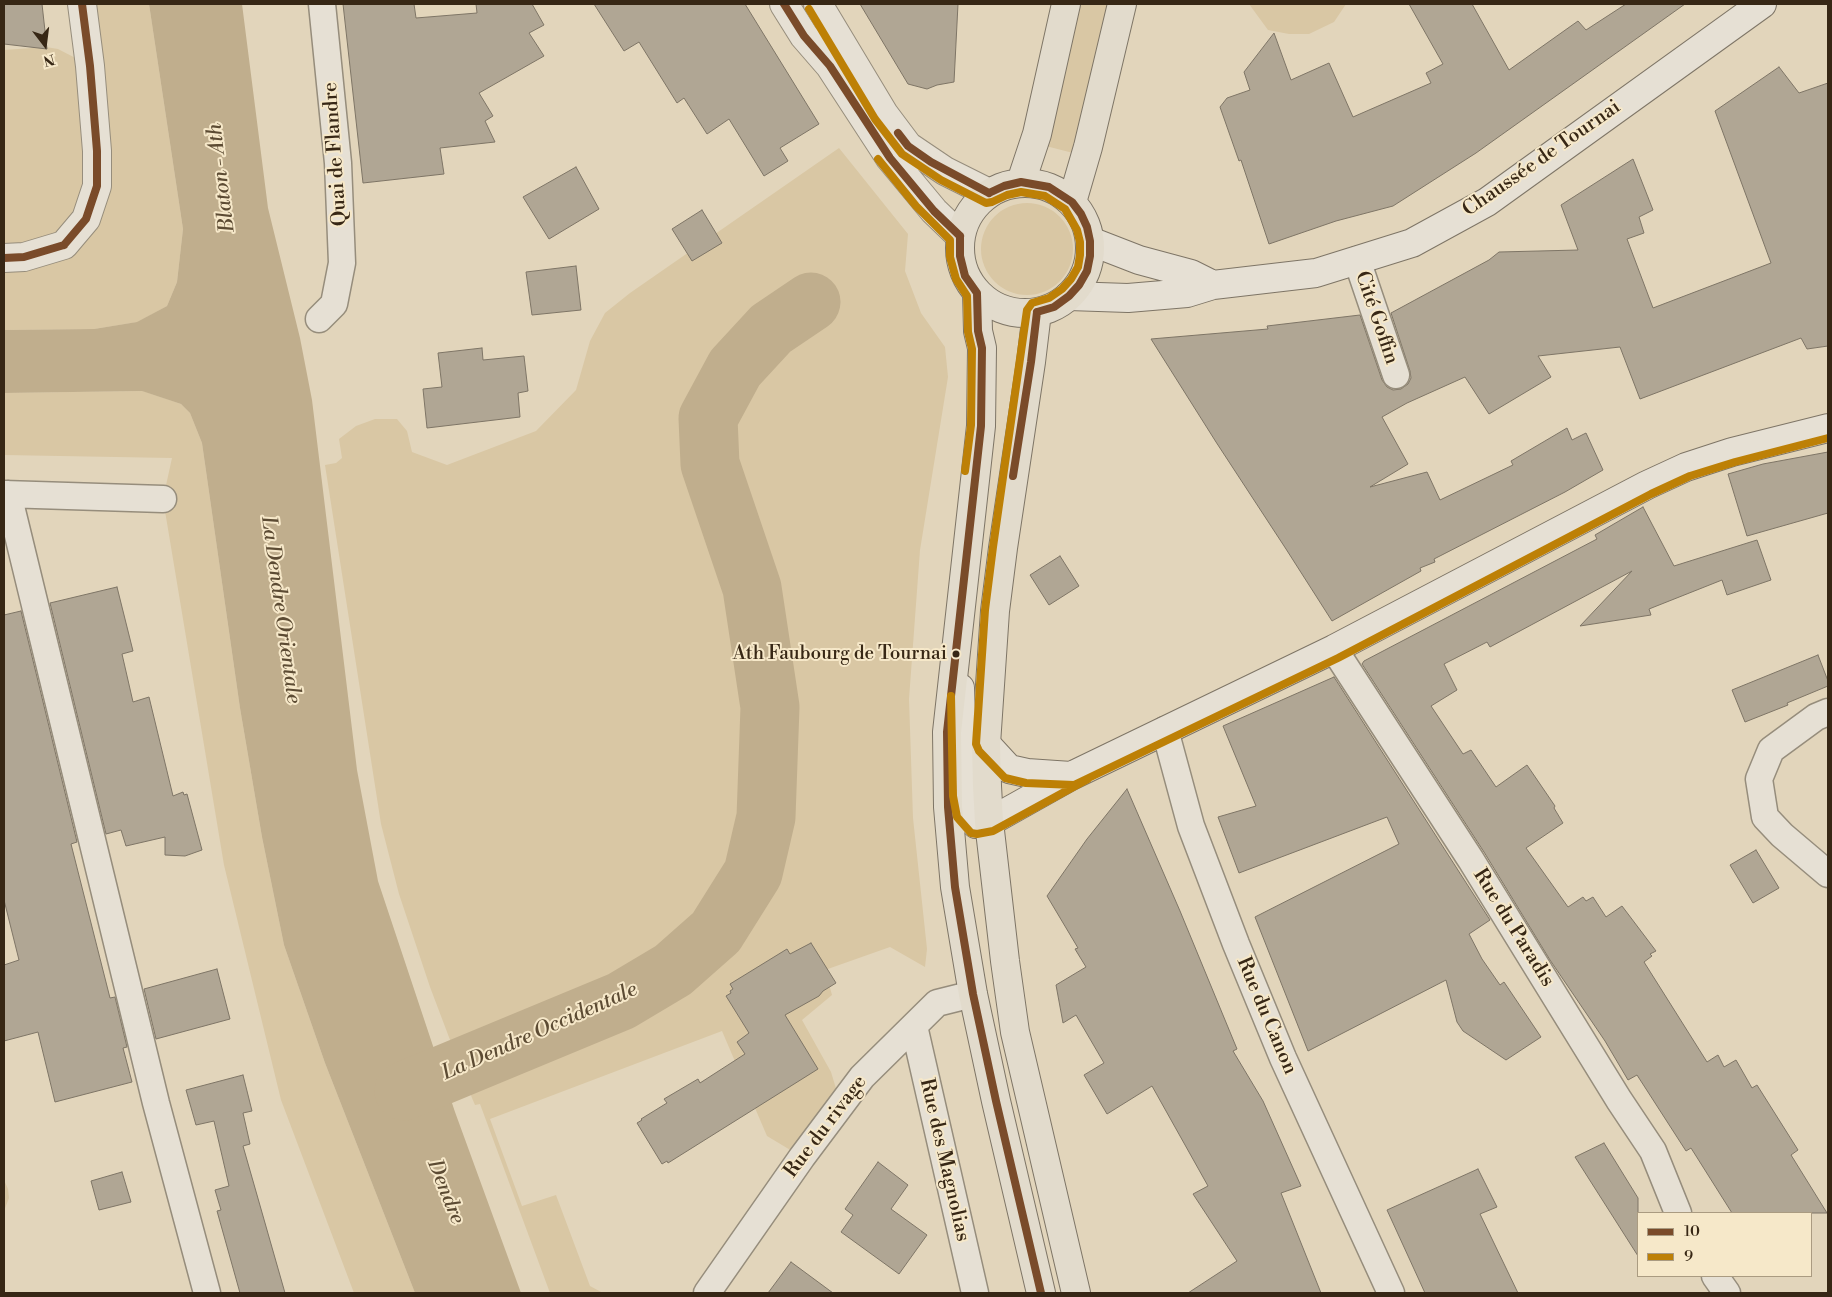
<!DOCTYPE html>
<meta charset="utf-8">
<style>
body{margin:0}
#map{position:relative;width:1832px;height:1297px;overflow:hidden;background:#e2d5bb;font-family:"Libre Bodoni",serif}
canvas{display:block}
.frame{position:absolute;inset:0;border:5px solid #372715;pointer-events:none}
.legend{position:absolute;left:1637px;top:1212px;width:175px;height:65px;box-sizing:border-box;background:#f6e8c9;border:1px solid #aa9b81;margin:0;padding:6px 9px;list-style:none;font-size:15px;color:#372715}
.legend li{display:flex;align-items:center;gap:10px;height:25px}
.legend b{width:25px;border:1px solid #aa9b81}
.north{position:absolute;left:20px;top:20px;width:50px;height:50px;-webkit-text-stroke:4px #f6e8c9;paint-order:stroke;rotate:165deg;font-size:14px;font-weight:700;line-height:20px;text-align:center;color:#372715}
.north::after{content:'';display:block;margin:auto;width:18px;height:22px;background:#372715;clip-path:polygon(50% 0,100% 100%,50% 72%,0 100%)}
</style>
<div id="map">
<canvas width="1832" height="1297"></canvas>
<div class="frame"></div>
<ul class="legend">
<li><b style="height:6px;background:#7a4b2a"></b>10</li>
<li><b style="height:6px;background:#bd8006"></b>9</li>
</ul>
<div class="north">N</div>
</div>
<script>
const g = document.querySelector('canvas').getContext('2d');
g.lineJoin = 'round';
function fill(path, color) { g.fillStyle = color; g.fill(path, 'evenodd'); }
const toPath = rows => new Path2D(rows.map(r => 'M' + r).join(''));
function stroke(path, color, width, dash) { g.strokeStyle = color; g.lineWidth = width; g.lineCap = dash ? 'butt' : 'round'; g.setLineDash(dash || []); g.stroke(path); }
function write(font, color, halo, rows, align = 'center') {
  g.font = font + ' "Libre Bodoni",serif'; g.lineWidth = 4; g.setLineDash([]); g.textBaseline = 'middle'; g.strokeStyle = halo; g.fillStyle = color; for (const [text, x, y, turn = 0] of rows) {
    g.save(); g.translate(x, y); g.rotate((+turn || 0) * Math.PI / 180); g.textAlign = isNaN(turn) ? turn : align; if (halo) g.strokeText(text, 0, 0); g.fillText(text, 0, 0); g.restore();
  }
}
fill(toPath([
 [82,4,149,4,183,229,177,282,167,306,138,322,94,329,4,330,4,50,46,47,58,49,89,65],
 [1076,4,1111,4,1073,153,1042,145],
 [1249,4,1346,4,1334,22,1309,34,1289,34,1268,30],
 [839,148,908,234,905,271,921,313,945,347,948,377,920,550,909,699,913,818,927,949,925,967,890,947,825,970,832,995,802,1020,831,1072,841,1105,802,1157,767,1136,722,1031,490,1119,522,1206,556,1195,590,1286,603,1293,550,1293,480,1104,475,1105,472,1098,430,987,399,894,381,824,325,465,336,463,342,458,339,439,356,426,375,419,397,419,407,431,412,452,447,465,536,431,576,390,590,341,605,313,630,293],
 '981 249a46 46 0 1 1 92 0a46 46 0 1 1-92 0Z',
 [143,391,181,404,190,413,202,443,240,708,262,837,284,945,325,1063,415,1293,354,1293,281,1100,224,865,163,499,172,458,4,455,4,393],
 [4,1180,8,1189,9,1198,4,1211]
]), '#d9c7a4');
fill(toPath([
 [149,4,242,4,268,208,300,338,312,400,357,770,378,881,455,1112,521,1293,415,1293,325,1063,284,945,262,837,240,708,202,443,190,413,181,404,142,391,4,393,4,330,94,329,137,322,167,306,177,282,183,229]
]), '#c0ae8d');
stroke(toPath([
 [404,1091,621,1001,673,970,716,932,753,873,766,817,770,707,752,588,710,464,708,418,735,368,771,329,811,302]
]), '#c0ae8d', 59);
const building = toPath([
 [4,4,42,4,47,49,4,44,4,4],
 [343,4,414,4,416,18,477,13,476,4,532,4,544,25,529,33,544,56,479,93,493,116,485,121,495,142,440,148,444,174,363,183,343,4],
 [594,4,745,4,819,124,780,148,788,161,764,176,729,119,707,134,684,98,677,103,639,42,624,51,594,4],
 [860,4,958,4,954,82,937,85,927,89,908,84,860,4],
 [1409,4,1472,4,1509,70,1578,21,1586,30,1626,4,1685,4,1476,153,1393,206,1336,221,1269,244,1241,160,1239,161,1220,107,1227,98,1250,90,1244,72,1274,33,1291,80,1329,63,1353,117,1431,83,1426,73,1443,64,1409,4],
 [1779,67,1799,93,1828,83,1828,346,1807,349,1801,338,1640,399,1620,347,1538,356,1551,377,1489,414,1465,377,1407,403,1382,417,1408,464,1370,487,1427,472,1440,500,1513,465,1511,461,1567,428,1572,440,1586,433,1603,470,1565,492,1434,559,1435,562,1420,568,1421,571,1332,621,1286,549,1216,442,1151,339,1268,329,1267,326,1360,315,1382,380,1387,387,1393,390,1401,389,1408,384,1411,378,1410,371,1391,313,1489,260,1499,252,1578,250,1561,205,1633,159,1653,210,1639,217,1644,233,1627,239,1653,308,1771,263,1715,111,1779,67],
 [576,167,599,209,549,239,523,197,576,167],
 [702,210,722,243,692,261,672,229,702,210],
 [576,266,581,310,532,315,526,272,576,266],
 [482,348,483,360,524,356,528,391,518,393,520,417,427,428,423,389,442,387,438,353,482,348],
 [1828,452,1828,513,1747,536,1728,474,1763,464,1828,452],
 [1643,507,1674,566,1757,540,1771,580,1727,595,1722,580,1649,609,1651,615,1580,626,1632,571,1490,647,1487,642,1444,664,1457,690,1431,706,1463,754,1471,750,1496,787,1527,765,1555,806,1554,808,1563,823,1526,848,1568,907,1583,897,1586,901,1593,897,1606,917,1622,906,1656,951,1650,954,1652,956,1644,962,1707,1062,1718,1055,1724,1067,1736,1060,1752,1088,1757,1085,1798,1150,1791,1155,1827,1213,1732,1213,1691,1148,1686,1151,1637,1075,1628,1080,1605,1041,1550,960,1484,852,1362,664,1364,661,1597,539,1595,535,1643,507],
 [1060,556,1079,586,1049,605,1030,575,1060,556],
 [117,587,133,651,122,654,133,702,149,697,173,796,183,792,184,795,187,794,202,850,185,856,165,855,165,837,126,846,121,830,106,834,50,603,117,587],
 [21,611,77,842,71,844,110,998,115,997,127,1047,123,1048,132,1082,55,1102,38,1032,4,1041,4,965,19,960,4,900,4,615,21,611],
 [1818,655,1828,681,1828,686,1787,703,1788,705,1745,722,1732,690,1818,655],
 [1334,677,1490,920,1469,934,1482,959,1500,985,1504,982,1541,1037,1506,1060,1463,1031,1457,1022,1446,980,1308,1051,1255,917,1399,844,1387,817,1239,873,1218,817,1256,806,1223,726,1334,677],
 [1127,789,1180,911,1237,1049,1233,1051,1263,1101,1301,1186,1281,1193,1321,1293,1188,1293,1237,1261,1193,1194,1208,1186,1152,1086,1107,1114,1084,1075,1104,1063,1076,1015,1063,1023,1056,985,1086,967,1075,949,1078,948,1047,896,1087,839,1127,789],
 [1756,850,1779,888,1753,903,1730,865,1756,850],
 [811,943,836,983,823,991,819,996,785,1015,818,1069,668,1163,667,1161,662,1164,637,1123,642,1120,641,1119,667,1103,664,1099,698,1079,700,1083,745,1054,737,1042,749,1033,726,996,731,993,730,991,733,989,730,984,787,949,790,954,811,943],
 [217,969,230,1019,156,1039,144,989,217,969],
 [243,1075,252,1111,243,1113,250,1144,243,1146,285,1293,240,1293,217,1211,221,1210,215,1190,229,1186,214,1121,196,1125,186,1090,243,1075],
 [1604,1143,1638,1198,1638,1256,1575,1157,1604,1143],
 [878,1162,908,1185,891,1209,927,1235,899,1274,841,1232,853,1215,845,1209,878,1162],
 [1478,1169,1497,1207,1480,1214,1518,1293,1425,1293,1387,1210,1478,1169],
 [122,1172,131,1202,99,1210,91,1181,122,1172],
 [791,1262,833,1293,768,1293,791,1262]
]);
fill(building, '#b0a694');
stroke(building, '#7e7566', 1);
const minor = toPath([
 [1357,260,1396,375],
 [319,319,334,304,342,263,338,163,322,4],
 [4,494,163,499],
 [8,494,156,1103,207,1293],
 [1334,649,1471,860,1619,1100,1653,1151,1678,1213],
 [1828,712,1816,717,1771,750,1759,779,1765,817,1782,835,1828,874],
 [1165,730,1191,826,1236,944,1283,1058,1391,1293],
 [914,1026,975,1293],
 [1715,1276,1727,1293],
 [707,1293,802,1157,862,1077,937,1003,973,994]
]);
const tertiary = toPath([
 [784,4,804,36,830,66,890,158,934,211,960,236],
 [818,4,884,114,908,146,945,171,989,193],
 [4,258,24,257,64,245,86,219,97,186,97,151,90,66,82,4]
]);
const secondary = toPath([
 [1090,241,1139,260,1191,274,1213,285],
 [1069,296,1128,298,1187,293,1213,285,1316,273,1412,243,1487,202,1762,4],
 [960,688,963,794,966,813,976,824,989,822,1071,776,1334,649,1647,485,1686,467,1732,452,1828,428],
 [986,744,1009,769,1027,773,1071,776]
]);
const primary = toPath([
 [1021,182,1037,134,1066,4],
 '960 248a65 65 0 1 1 130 0a65 65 0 1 1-130 0Z',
 [1072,202,1088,147,1122,4],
 [977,293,978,331,982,348,981,426,947,732,948,807,955,887,973,994,996,1101,1041,1293],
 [1037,312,1031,362,1003,548,995,611,986,744,987,786,989,822,1005,961,1015,1032,1076,1293]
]);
stroke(minor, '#968d7c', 29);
stroke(tertiary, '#968d7c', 30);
stroke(secondary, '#7e7566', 30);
stroke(primary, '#7e7566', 30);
stroke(minor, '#e6e0d4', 26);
stroke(tertiary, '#e6e0d4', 28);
stroke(secondary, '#e6e0d4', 28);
stroke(primary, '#e2dbcc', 28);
stroke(toPath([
 [784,4,804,36,830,66,890,158,934,211,960,236],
 [898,133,908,146,931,162,989,193],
 [989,193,1004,186,1021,182,1049,187,1072,202,1081,214,1087,227,1090,241,1090,256,1087,271,1079,285,1069,296,1054,307,1037,312],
 [960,236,960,256,965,276,977,293,978,331,982,348,981,426,947,732,948,807,955,887,973,994,996,1101,1041,1293],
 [64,245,86,219,97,186,97,151,90,66,82,4],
 [4,258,24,257,64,245],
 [1013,476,1031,362,1037,312]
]), '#7a4b2a', 8);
stroke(toPath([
 [809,9,875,119,902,154,941,180,986,203,992,202,1007,195,1021,192,1045,196,1065,209,1077,230,1080,242,1080,255,1078,267,1071,279,1062,289,1049,298,1032,303,1027,310,993,547,985,610,976,744,979,751,1005,778,1026,783,1074,785,1338,658,1651,494,1690,476,1735,462,1828,438],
 [878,159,916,206,950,240,950,257,956,279,967,296,968,332,972,349,971,425,965,471],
 [951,696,953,796,957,817,971,833,977,834,993,831,1088,779]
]), '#bd8006', 8);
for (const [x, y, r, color] of [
 [956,654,4.5,"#372715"]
]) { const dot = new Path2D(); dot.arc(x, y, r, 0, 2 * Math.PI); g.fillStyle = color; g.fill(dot); stroke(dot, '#f6e8c9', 2); }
write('19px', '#372715', '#f6e8c9', [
 ["Ath Faubourg de Tournai",947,654]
], 'right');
write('20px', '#372715', '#f6e8c9', [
 ["Quai de Flandre",336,154,-94],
 ["Chaussée de Tournai",1542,159,-35],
 ["Cité Goffin",1376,318,71],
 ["Rue du Paradis",1513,928,58],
 ["Rue du Canon",1266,1016,67],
 ["Rue du rivage",826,1127,-53],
 ["Rue des Magnolias",944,1160,77]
]);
write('italic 21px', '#5c4b33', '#f6e8c9', [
 ["Blaton - Ath",222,178,-97],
 ["La Dendre Orientale",280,610,82],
 ["La Dendre Occidentale",540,1032,-24],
 ["Dendre",445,1192,68]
]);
</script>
